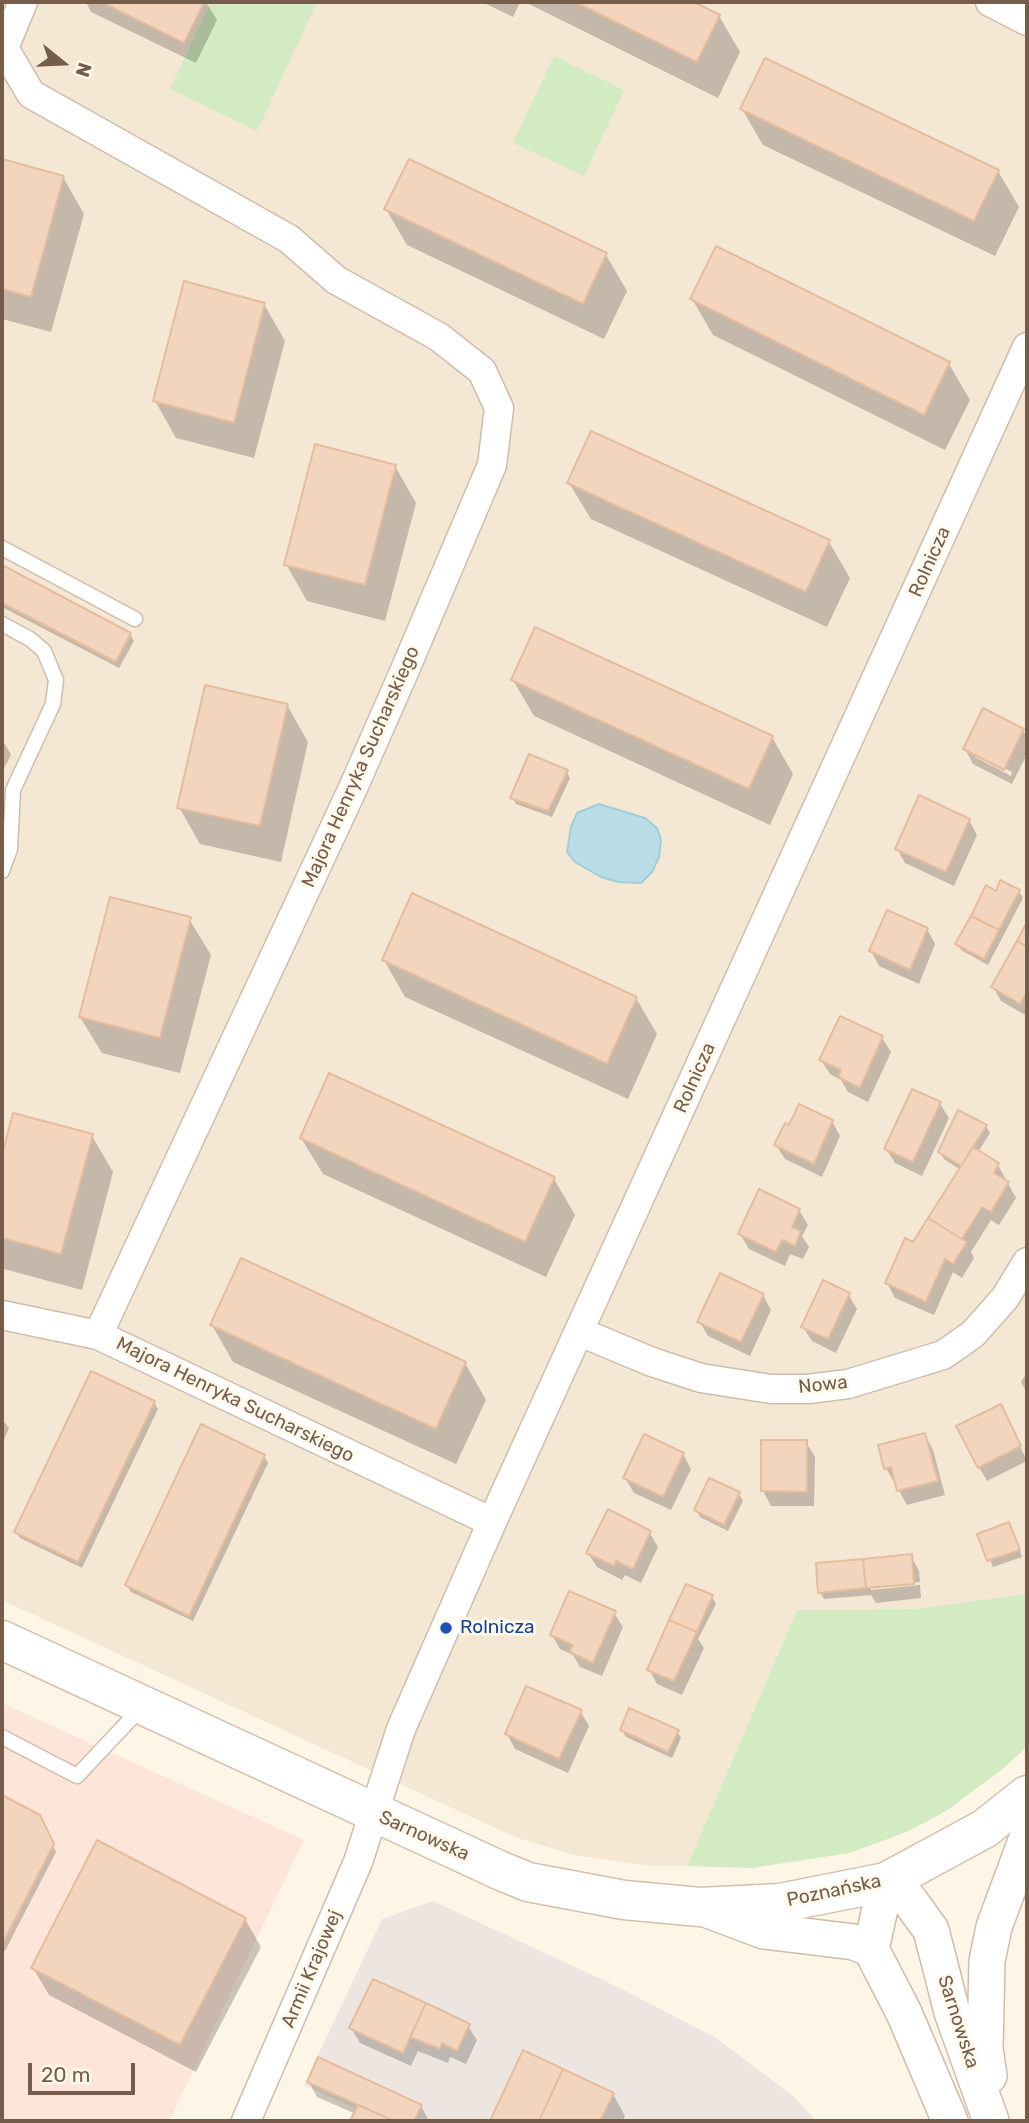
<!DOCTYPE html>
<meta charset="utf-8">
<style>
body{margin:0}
#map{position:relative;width:1029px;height:2123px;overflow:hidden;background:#fdf5e6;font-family:Rubik,sans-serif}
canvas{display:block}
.frame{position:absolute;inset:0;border:4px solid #765c4a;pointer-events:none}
.north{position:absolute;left:28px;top:28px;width:70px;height:70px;-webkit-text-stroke:5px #fff9ec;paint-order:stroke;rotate:108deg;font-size:19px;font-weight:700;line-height:28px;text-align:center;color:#765c4a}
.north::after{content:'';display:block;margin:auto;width:24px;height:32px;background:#765c4a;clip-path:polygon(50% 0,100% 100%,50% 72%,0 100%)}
.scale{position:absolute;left:28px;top:2063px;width:107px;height:32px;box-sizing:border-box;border:4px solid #765c4a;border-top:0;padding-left:9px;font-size:21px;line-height:24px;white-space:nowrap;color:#765c4a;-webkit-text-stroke:5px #fff9ec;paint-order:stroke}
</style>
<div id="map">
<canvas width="1029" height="2123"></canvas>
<div class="frame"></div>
<div class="north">N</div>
<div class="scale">20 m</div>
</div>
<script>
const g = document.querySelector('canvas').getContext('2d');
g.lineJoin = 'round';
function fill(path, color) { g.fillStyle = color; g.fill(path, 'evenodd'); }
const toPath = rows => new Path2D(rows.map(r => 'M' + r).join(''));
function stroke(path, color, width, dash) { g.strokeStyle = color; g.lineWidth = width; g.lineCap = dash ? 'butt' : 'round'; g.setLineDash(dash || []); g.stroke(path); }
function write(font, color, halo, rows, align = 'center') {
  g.font = font + ' Rubik,sans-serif'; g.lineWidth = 6; g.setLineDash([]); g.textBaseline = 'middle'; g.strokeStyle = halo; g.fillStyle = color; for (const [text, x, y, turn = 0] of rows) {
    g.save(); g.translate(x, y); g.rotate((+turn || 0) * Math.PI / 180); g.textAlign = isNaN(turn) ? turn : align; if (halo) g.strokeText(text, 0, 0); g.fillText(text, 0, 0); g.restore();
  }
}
fill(toPath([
 [2,2,1027,2,1027,1594,913,1609,797,1610,687,1866,650,1866,574,1855,515,1837,2,1600]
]), '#f4e7d4');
fill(toPath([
 [2,1703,304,1840,169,2121,2,2121]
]), '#fde6d9');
fill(toPath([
 [433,1901,618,1987,716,2038,793,2096,817,2121,349,2121,354,2108,304,2085,382,1919]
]), '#ede6e0');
fill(toPath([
 [211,2,317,2,257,131,170,89],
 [554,56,624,90,584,176,513,143],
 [1027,1594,1027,1747,1000,1771,946,1811,909,1831,850,1853,752,1868,687,1866,797,1610,913,1609]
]), '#d2ebc3');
const water = toPath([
 [599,804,645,818,657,828,661,840,659,857,652,872,641,883,618,882,601,877,575,862,567,852,571,827,577,813,599,804]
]);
fill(water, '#b9dee7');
stroke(water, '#9fcdd9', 2);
fill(toPath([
 [86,2,206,2,217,20,196,63,91,12],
 [482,2,520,2,513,17],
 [525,2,690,2,719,16,740,52,718,98],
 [742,109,998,171,1019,207,995,256,763,145],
 [2,161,63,177,84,214,51,332,2,319],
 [386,209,606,255,627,291,604,339,407,245],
 [692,299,949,364,970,400,945,450,713,335],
 [264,304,285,341,254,458,176,438,155,401],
 [395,466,416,503,385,621,307,601,286,564],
 [569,483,829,542,850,578,827,627,591,519],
 [2,567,130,634,134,641,119,668,2,607],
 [513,680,772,737,793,774,770,825,534,716],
 [287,705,308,742,281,862,200,844,179,807],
 [1023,730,1027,737,1027,754,1012,784,973,764,965,749],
 [975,753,1012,772,1011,776,975,757],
 [2,739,11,755,2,772],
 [566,771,570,778,552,817,516,804,512,797],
 [969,820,977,835,954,886,905,863,897,849],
 [1019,891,1023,898,988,965,961,950,957,943,998,893],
 [189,919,211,955,180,1073,102,1053,80,1017],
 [1027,926,1027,1016,1001,1001,993,987],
 [927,929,935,944,919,984,879,966,871,951],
 [384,960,636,998,657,1034,628,1099,405,997],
 [882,1038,891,1052,868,1102,848,1092,841,1080,830,1074,821,1060],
 [940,1104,949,1118,922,1176,895,1163,886,1149],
 [14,1115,92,1136,113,1172,82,1290,4,1269,2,1265,2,1162],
 [832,1121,840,1136,822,1177,785,1159,776,1145,790,1127],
 [986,1126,990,1133,978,1152,998,1165,1016,1198,999,1225,991,1220,971,1252,974,1258,962,1278,953,1272,934,1315,895,1298,887,1283,961,1170,944,1159,940,1152],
 [301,1138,554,1179,575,1215,546,1277,323,1174],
 [799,1210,808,1225,802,1236,809,1247,803,1259,790,1254,785,1266,749,1249,740,1234],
 [848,1294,857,1309,836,1353,812,1341,803,1327],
 [763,1295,771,1310,750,1356,708,1336,699,1321],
 [212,1325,465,1363,486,1400,456,1464,233,1362],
 [1027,1372,1027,1393,1021,1382],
 [154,1402,158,1409,82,1568,20,1538,16,1531],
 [2,1419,9,1428,2,1445],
 [1008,1421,1027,1461,987,1481,979,1467],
 [925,1435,933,1450,945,1495,907,1505,886,1468],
 [806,1442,815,1457,814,1506,771,1506,763,1491],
 [683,1454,691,1469,671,1510,634,1493,625,1478],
 [264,1456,268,1463,193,1621,131,1592,127,1585],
 [739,1494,743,1501,728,1531,700,1517,696,1510],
 [1012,1531,1022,1557,993,1567,980,1535],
 [649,1532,658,1547,641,1583,625,1575,622,1580,597,1567,588,1553],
 [911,1556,919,1571,920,1582,871,1586,871,1590,920,1585,921,1598,876,1603,871,1595,824,1599,820,1592],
 [712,1597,716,1604,698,1639,704,1648,682,1695,657,1684,649,1669],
 [614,1613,623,1627,602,1676,580,1667,573,1655,560,1649,552,1635],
 [580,1711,589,1726,568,1773,515,1749,507,1734],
 [622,1730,677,1731,681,1738,672,1758,626,1737],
 [2,1797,39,1816,56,1852,5,1951,2,1950],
 [245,1919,261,1947,196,2072,49,1995,33,1968],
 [468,2026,477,2040,466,2064,450,2057,448,2063,418,2051,411,2066,360,2043,351,2028],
 [523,2052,613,2094,625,2116,623,2121,491,2121],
 [309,2082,421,2106,429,2121,352,2121,356,2114,317,2097]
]), '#0003');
const building = toPath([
 [101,2,204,2,184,43,101,2],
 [575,2,694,2,720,15,697,62,575,2],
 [765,58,999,170,974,221,740,109,765,58],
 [2,159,64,176,31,297,2,289,2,159],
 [409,159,607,253,583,304,384,209,409,159],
 [716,246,950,362,924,415,690,299,716,246],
 [184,281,265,303,234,423,153,401,184,281],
 [591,431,830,540,806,592,567,483,591,431],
 [315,444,396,465,365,585,284,565,315,444],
 [2,565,131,633,116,662,2,603,2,565],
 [535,627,773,736,749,789,511,680,535,627],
 [205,685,288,704,260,826,177,808,205,685],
 [983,708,1024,729,1004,770,963,749,983,708],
 [529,754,568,770,548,811,510,798,529,754],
 [919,795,970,819,946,872,895,849,919,795],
 [1000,880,1020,890,999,930,971,916,986,885,996,891,1000,880],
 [412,893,637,997,607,1064,382,960,412,893],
 [110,897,191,917,160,1038,79,1017,110,897],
 [887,910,928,928,910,970,869,951,887,910],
 [971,916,999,930,984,959,955,944,971,916],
 [1027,922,1027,947,1017,941,1027,922],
 [1017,941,1027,947,1027,992,1020,1004,991,987,1017,941],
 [840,1016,883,1036,860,1088,838,1077,841,1070,819,1060,840,1016],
 [329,1073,555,1177,525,1242,300,1138,329,1073],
 [912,1089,941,1102,913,1162,884,1149,912,1089],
 [799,1104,833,1120,814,1164,774,1145,785,1123,789,1125,799,1104],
 [958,1110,987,1125,961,1166,938,1152,958,1110],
 [13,1113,93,1134,61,1254,2,1238,2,1155,13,1113],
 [973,1147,999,1163,994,1173,1009,1182,991,1212,982,1207,962,1239,928,1218,973,1147],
 [759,1189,800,1209,792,1227,801,1231,795,1246,782,1240,776,1252,738,1234,759,1189],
 [928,1218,967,1242,953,1264,945,1259,926,1302,885,1283,905,1238,913,1242,928,1218],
 [241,1258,466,1362,436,1429,210,1325,241,1258],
 [720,1273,764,1294,741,1342,697,1322,720,1273],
 [823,1280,850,1293,828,1339,801,1327,823,1280],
 [91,1371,155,1401,78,1562,14,1532,91,1371],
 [1001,1404,1021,1446,978,1468,956,1426,1001,1404],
 [201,1424,265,1455,189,1616,125,1585,201,1424],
 [925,1433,938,1481,897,1491,891,1467,884,1469,878,1445,925,1433],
 [644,1434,684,1453,663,1497,623,1478,644,1434],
 [761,1440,807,1440,807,1492,761,1491,761,1440],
 [709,1478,740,1492,724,1525,694,1510,709,1478],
 [608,1509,651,1531,633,1569,616,1561,614,1566,586,1553,608,1509],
 [1009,1522,1020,1550,987,1561,977,1534,1009,1522],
 [912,1554,914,1584,866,1588,863,1559,912,1554],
 [863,1559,866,1588,818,1593,816,1563,863,1559],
 [686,1584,713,1595,697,1632,669,1620,686,1584],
 [569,1591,616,1611,593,1663,569,1652,573,1645,550,1635,569,1591],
 [669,1620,697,1632,674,1681,647,1670,669,1620],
 [526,1686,582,1710,559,1759,505,1734,526,1686],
 [629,1708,679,1730,668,1752,620,1730,629,1708],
 [2,1795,40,1815,54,1844,2,1945,2,1795],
 [97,1840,246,1918,180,2045,31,1968,97,1840],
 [373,1979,426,2003,403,2053,349,2028,373,1979],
 [426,2003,470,2024,457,2051,442,2043,440,2049,410,2037,426,2003],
 [523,2050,563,2069,539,2121,490,2121,523,2050],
 [318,2057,422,2105,414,2121,394,2121,307,2082,318,2057],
 [563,2069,614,2093,600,2121,539,2121,563,2069],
 [358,2105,394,2121,350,2121,358,2105]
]);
fill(building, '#f3d5bd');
stroke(building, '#e5bc9d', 2);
const service = toPath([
 [2,548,135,619],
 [2,624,30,639,44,651,56,680,53,704,13,790,10,849,2,871],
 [2,1737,77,1776,142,1707]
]);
const minor = toPath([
 [990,2,1027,21],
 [4,48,31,94,289,239,336,280,439,337,482,371,499,408,492,465,404,672,353,788,98,1335],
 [4,48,23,2],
 [2,1315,98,1335,492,1522],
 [580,1332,652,1362,701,1378,771,1389,808,1389,848,1384,943,1355,973,1334,1005,1298,1027,1262],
 [246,2121,358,1862,401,1729,492,1522,1027,347]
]);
const tertiary = toPath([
 [700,1907,764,1931,854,1942,871,1949,904,2013,950,2121],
 [871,1949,886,1882,907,1897,931,1930,952,2012,991,2121],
 [989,2076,985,2049,987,1961,994,1927,1027,1838]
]);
const secondary = toPath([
 [2,1640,499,1870,528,1882,624,1900,700,1907,780,1903,886,1882,984,1829,1027,1795]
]);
stroke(service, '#cfbdac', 17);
stroke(minor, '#cfbdac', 31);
stroke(tertiary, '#cfbdac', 38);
stroke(secondary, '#d4bfac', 41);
stroke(service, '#fff', 14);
stroke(minor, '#fff', 28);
stroke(tertiary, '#fff', 35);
stroke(secondary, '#fff', 38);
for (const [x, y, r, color] of [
 [446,1628,7,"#1a4fb4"]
]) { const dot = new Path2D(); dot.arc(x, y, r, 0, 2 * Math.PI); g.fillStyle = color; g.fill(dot); stroke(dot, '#fff9ec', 2.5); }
write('19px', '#765c4a', '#fff9ec', [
 ["Rolnicza",930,562,-66],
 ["Majora Henryka Sucharskiego",361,767,-66],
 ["Rolnicza",695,1078,-66],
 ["Nowa",823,1385,-6],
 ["Majora Henryka Sucharskiego",235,1400,26],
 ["Sarnowska",424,1836,24],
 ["Poznańska",834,1891,-12],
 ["Armii Krajowej",312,1969,-67],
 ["Sarnowska",958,2022,72]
]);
write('19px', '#164399', '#fff9ec', [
 ["Rolnicza",460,1628]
], 'left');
</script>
